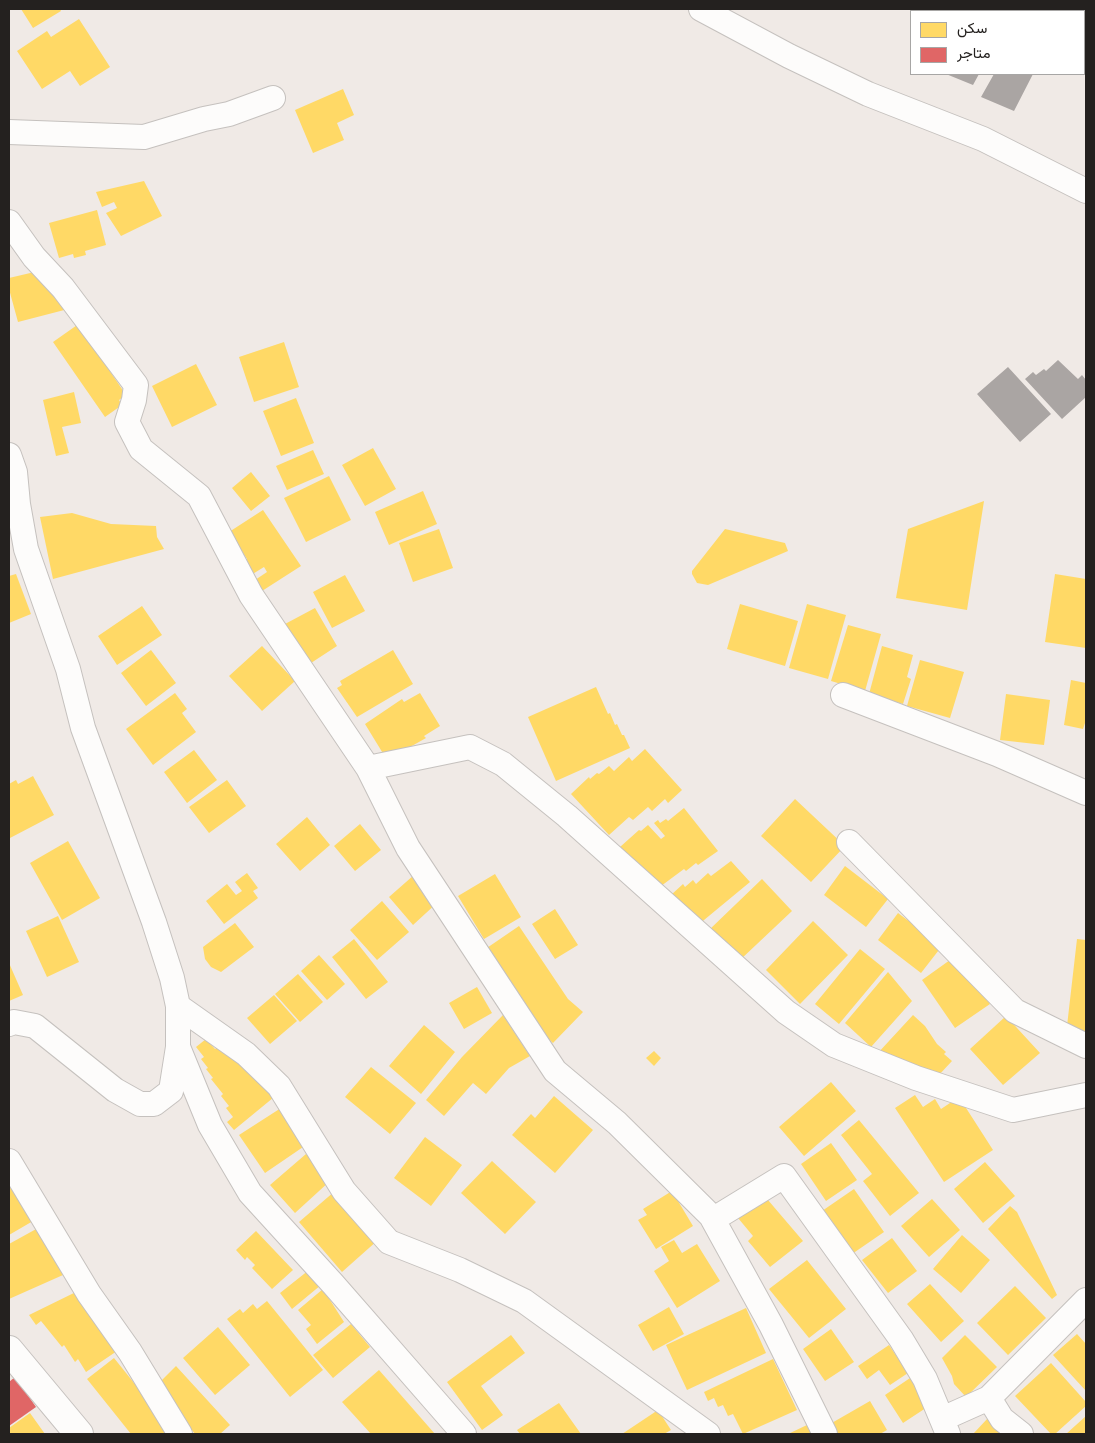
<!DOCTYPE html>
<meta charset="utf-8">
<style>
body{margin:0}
#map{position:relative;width:1095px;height:1443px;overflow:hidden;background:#f0eae6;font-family:"Fira Sans Condensed",Vazirmatn,sans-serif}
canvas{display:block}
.frame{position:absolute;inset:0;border:10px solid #24211f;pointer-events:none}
.legend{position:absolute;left:910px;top:10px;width:175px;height:65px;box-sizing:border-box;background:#fff;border:1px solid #a7a6a5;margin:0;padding:6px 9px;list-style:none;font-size:15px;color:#24211f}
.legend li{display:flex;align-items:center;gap:10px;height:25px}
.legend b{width:25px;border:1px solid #a7a6a5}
</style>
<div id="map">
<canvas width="1095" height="1443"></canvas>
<div class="frame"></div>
<ul class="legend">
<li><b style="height:14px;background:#ffd966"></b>سكن</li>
<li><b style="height:14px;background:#e06666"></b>متاجر</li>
</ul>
</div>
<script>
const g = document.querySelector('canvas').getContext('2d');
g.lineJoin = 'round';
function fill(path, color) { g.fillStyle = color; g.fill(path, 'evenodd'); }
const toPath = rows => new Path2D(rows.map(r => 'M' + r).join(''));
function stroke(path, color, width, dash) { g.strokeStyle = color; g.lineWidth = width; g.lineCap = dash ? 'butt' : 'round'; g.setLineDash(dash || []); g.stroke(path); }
fill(toPath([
 [21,9,60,9,61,11,33,28],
 [79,19,110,67,80,86,70,71,42,89,17,51,47,31,51,37],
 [343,89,354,115,337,123,344,140,313,153,295,110],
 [144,181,162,216,121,236,106,213,117,208,114,202,102,207,96,192],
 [97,210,106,245,85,251,86,255,74,258,73,254,59,258,49,223],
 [43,270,72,308,18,322,9,289,9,278],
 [80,323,104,357,101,358,126,395,119,400,122,405,105,417,53,342],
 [284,342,299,387,254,402,239,357],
 [196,364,217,405,172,427,152,386],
 [74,392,81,423,62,427,69,453,56,456,43,400],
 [296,398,314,443,281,456,263,411],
 [373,448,396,489,365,506,342,465],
 [313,450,324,474,287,490,276,466],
 [251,472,270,496,251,511,232,488],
 [329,476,351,520,306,542,284,498],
 [423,491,437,524,389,545,375,512],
 [984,501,967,610,896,598,908,529],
 [263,510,301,566,262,591,255,580,267,572,264,567,251,575,242,562,247,559,229,532],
 [72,513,111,524,156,526,157,537,164,549,53,579,40,517],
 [439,529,453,568,413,582,399,543],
 [725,529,785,543,788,551,708,585,697,583,692,574,692,571],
 [16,574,31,614,9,623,9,576],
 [1055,574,1086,579,1086,648,1045,642],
 [345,575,365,611,332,628,313,592],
 [740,604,798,621,785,666,727,649],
 [807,604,846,615,828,679,789,668],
 [142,606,162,635,117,665,98,636],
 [315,608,337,646,311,663,285,624],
 [848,625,881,634,865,691,831,681],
 [262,646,295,681,262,711,229,676],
 [882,646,913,655,907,677,911,679,903,704,869,694],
 [151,650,176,683,146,706,121,673],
 [393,650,413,684,357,717,337,688,342,685,340,681],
 [920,660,964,672,950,718,907,706],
 [1071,680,1086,683,1086,720,1083,729,1064,725],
 [596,687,608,714,610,713,615,725,617,724,622,735,624,735,630,748,556,781,528,717],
 [175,693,187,709,182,713,196,732,153,765,126,729],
 [420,693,440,726,424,736,426,738,387,760,365,724,402,699,404,702],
 [1006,694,1050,700,1044,745,1000,740],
 [645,749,682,790,668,803,665,799,652,811,648,807,633,820,629,817,609,835,571,794,589,777,590,779,597,773,599,774,609,766,614,771,629,757,632,761],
 [194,750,217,780,187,803,164,772],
 [33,776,54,815,10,838,9,784,16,780,18,784],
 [227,780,246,806,209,833,189,807],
 [795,799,845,846,811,882,761,836],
 [684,808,718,851,698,865,696,863,686,871,684,869,657,889,620,847,639,830,641,831,648,825,661,839,665,836,654,823,658,820,660,823,666,819,668,821],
 [307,817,330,845,300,871,276,844],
 [360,824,381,850,355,871,334,846],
 [68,841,100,898,62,920,30,863],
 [731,861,750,882,698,925,671,895,683,884,685,887,693,880,696,884,708,873,711,876],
 [845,866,888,899,866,927,824,895],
 [247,873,258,888,253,891,258,898,224,924,206,901,227,884,236,895,242,891,235,882],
 [495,874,521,917,484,939,458,896],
 [414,875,438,902,413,925,389,897],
 [762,879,792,911,739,961,709,930],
 [382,901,409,932,377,960,350,930],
 [555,909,578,945,555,959,532,924],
 [898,913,942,946,921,973,878,940],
 [58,916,79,962,47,977,26,931],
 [813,921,848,955,800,1004,766,970],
 [235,923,254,947,221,972,211,967,205,959,203,947],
 [519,926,568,999,583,1012,553,1043,532,1025,481,952],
 [354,939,388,982,366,999,332,957],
 [1077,939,1086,940,1086,1032,1072,1031,1067,1026],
 [860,949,885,969,839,1024,815,1004],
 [319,955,345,984,327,1000,301,971],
 [957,955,990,1004,955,1028,922,980],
 [9,963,23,995,9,1001],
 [888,972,912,1001,871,1047,845,1023],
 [298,974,323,1002,300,1022,275,994],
 [477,987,492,1013,464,1029,449,1003],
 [274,995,297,1021,270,1044,247,1018],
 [503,1015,530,1056,509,1068,486,1094,473,1083,444,1116,426,1100,462,1057],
 [913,1015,925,1026,937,1044,946,1052,944,1054,952,1061,938,1076,877,1054],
 [1006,1016,1040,1053,1003,1085,970,1049],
 [424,1025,455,1052,421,1094,389,1066],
 [206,1039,215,1049,219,1046,226,1055,229,1053,279,1093,234,1130,227,1122,233,1117,226,1108,229,1106,221,1096,223,1094,211,1079,213,1078,206,1069,208,1068,201,1059,204,1057,196,1047],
 [654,1051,661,1058,654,1066,646,1058],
 [371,1067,416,1103,390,1134,345,1097],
 [831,1082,856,1111,804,1156,779,1127],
 [915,1095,923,1107,935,1099,941,1109,959,1097,993,1150,944,1182,895,1108],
 [554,1096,593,1130,555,1173,512,1135,531,1114,535,1118],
 [281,1108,306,1145,265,1173,239,1135],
 [859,1120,919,1193,890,1216,863,1181,872,1174,841,1135],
 [425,1137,462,1165,431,1206,394,1178],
 [831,1143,857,1180,826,1201,801,1164],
 [306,1154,330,1181,295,1213,270,1185],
 [492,1161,536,1202,505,1234,461,1193],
 [985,1162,1015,1196,983,1223,954,1189],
 [9,1181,33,1221,9,1235],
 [854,1189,884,1232,852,1254,822,1211],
 [335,1191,378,1240,342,1272,299,1222],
 [672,1191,693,1226,656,1249,638,1220,647,1215,643,1209],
 [762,1193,803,1241,770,1267,748,1241,753,1236,733,1212],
 [932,1199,960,1230,929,1257,901,1226],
 [1010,1206,1017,1212,1057,1295,1052,1299,988,1229],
 [38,1228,63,1275,9,1299,9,1244],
 [256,1231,293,1270,272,1289,252,1268,255,1265,247,1257,245,1260,236,1250],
 [962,1235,990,1260,961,1293,933,1269],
 [892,1238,917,1271,888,1293,862,1260],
 [674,1240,682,1253,697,1244,720,1281,677,1308,654,1271,669,1261,661,1247],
 [807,1260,846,1309,809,1338,769,1289],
 [309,1270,321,1285,292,1309,280,1293],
 [930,1284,964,1321,941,1342,907,1304],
 [1015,1286,1046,1318,1008,1355,977,1323],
 [323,1289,344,1322,317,1344,306,1329,311,1325,298,1310],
 [80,1290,117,1351,86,1372,78,1359,75,1362,64,1345,62,1347,41,1321,36,1325,29,1315],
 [267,1301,323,1370,290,1397,227,1319,240,1309,243,1313,253,1304,257,1309],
 [669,1307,684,1334,653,1351,638,1325],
 [746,1308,766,1353,687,1390,666,1345],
 [351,1324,370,1347,333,1378,313,1355],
 [218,1327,250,1365,215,1395,183,1358],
 [831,1329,854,1362,825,1381,803,1349],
 [1077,1334,1086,1344,1086,1391,1053,1355],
 [511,1335,525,1353,481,1386,503,1415,482,1430,447,1382],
 [965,1335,997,1367,966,1397,954,1384,952,1376,942,1358],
 [889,1345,908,1373,890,1385,879,1370,867,1379,858,1366],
 [114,1358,175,1434,131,1434,87,1379],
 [773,1359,797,1410,743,1434,733,1414,728,1416,723,1405,718,1407,714,1398,708,1401,704,1392],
 [1051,1363,1086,1402,1086,1406,1055,1434,1051,1434,1015,1396],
 [176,1366,230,1425,220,1434,195,1434,157,1385],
 [379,1370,435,1434,371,1434,342,1402],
 [913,1376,932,1404,903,1423,885,1395],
 [870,1401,887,1430,880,1434,836,1434,830,1424],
 [559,1403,581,1434,520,1434,517,1430],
 [658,1410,671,1430,664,1434,622,1434],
 [30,1413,45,1434,9,1434,9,1428],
 [1086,1416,1086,1434,1066,1434],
 [988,1418,1005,1434,973,1434],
 [807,1425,812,1434,788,1434]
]), '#ffd966');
fill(toPath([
 [15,1377,36,1407,9,1426,9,1382]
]), '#e06666');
fill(toPath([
 [946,74,979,74,973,85],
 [994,74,1033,74,1014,111,981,97],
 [1058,360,1078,379,1082,375,1086,380,1086,397,1062,419,1025,379,1033,372,1036,375,1044,369,1046,371],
 [1008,367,1051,414,1020,442,977,394]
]), '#aaa5a3');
const street = toPath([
 [701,9,789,56,868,94,983,139,1086,191],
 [9,132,144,137,204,119,229,114,273,98],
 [9,222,34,257,63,288,136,385,134,400,127,422,141,449,199,496,251,595,368,768,408,848,555,1071,617,1123,711,1216,771,1325,825,1434],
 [9,455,15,472,18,504,26,549,68,669,83,728,154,922,172,978,178,1006,246,1054,279,1086,344,1191,389,1242,460,1270,524,1301,708,1434],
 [843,695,997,754,1086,793],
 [368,768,470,747,503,764,567,816,786,1012,834,1045,916,1078,1013,1110,1086,1095],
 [849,842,1015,1011,1086,1046],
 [178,1006,178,1047,210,1125,250,1193,333,1284,464,1434],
 [9,1024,14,1022,35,1026,115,1090,140,1104,154,1104,171,1091,178,1047],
 [9,1161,89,1294,130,1352,180,1434],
 [711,1216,717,1217,784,1176,901,1339,925,1379,948,1434],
 [989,1398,1002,1419,1021,1434],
 [942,1419,989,1398,1086,1300]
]);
const secondary = toPath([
 [9,1350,79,1434]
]);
stroke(street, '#c5c1be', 26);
stroke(secondary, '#c5c1be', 30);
stroke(street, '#fdfcfb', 24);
stroke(secondary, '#fdfcfb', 28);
</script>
